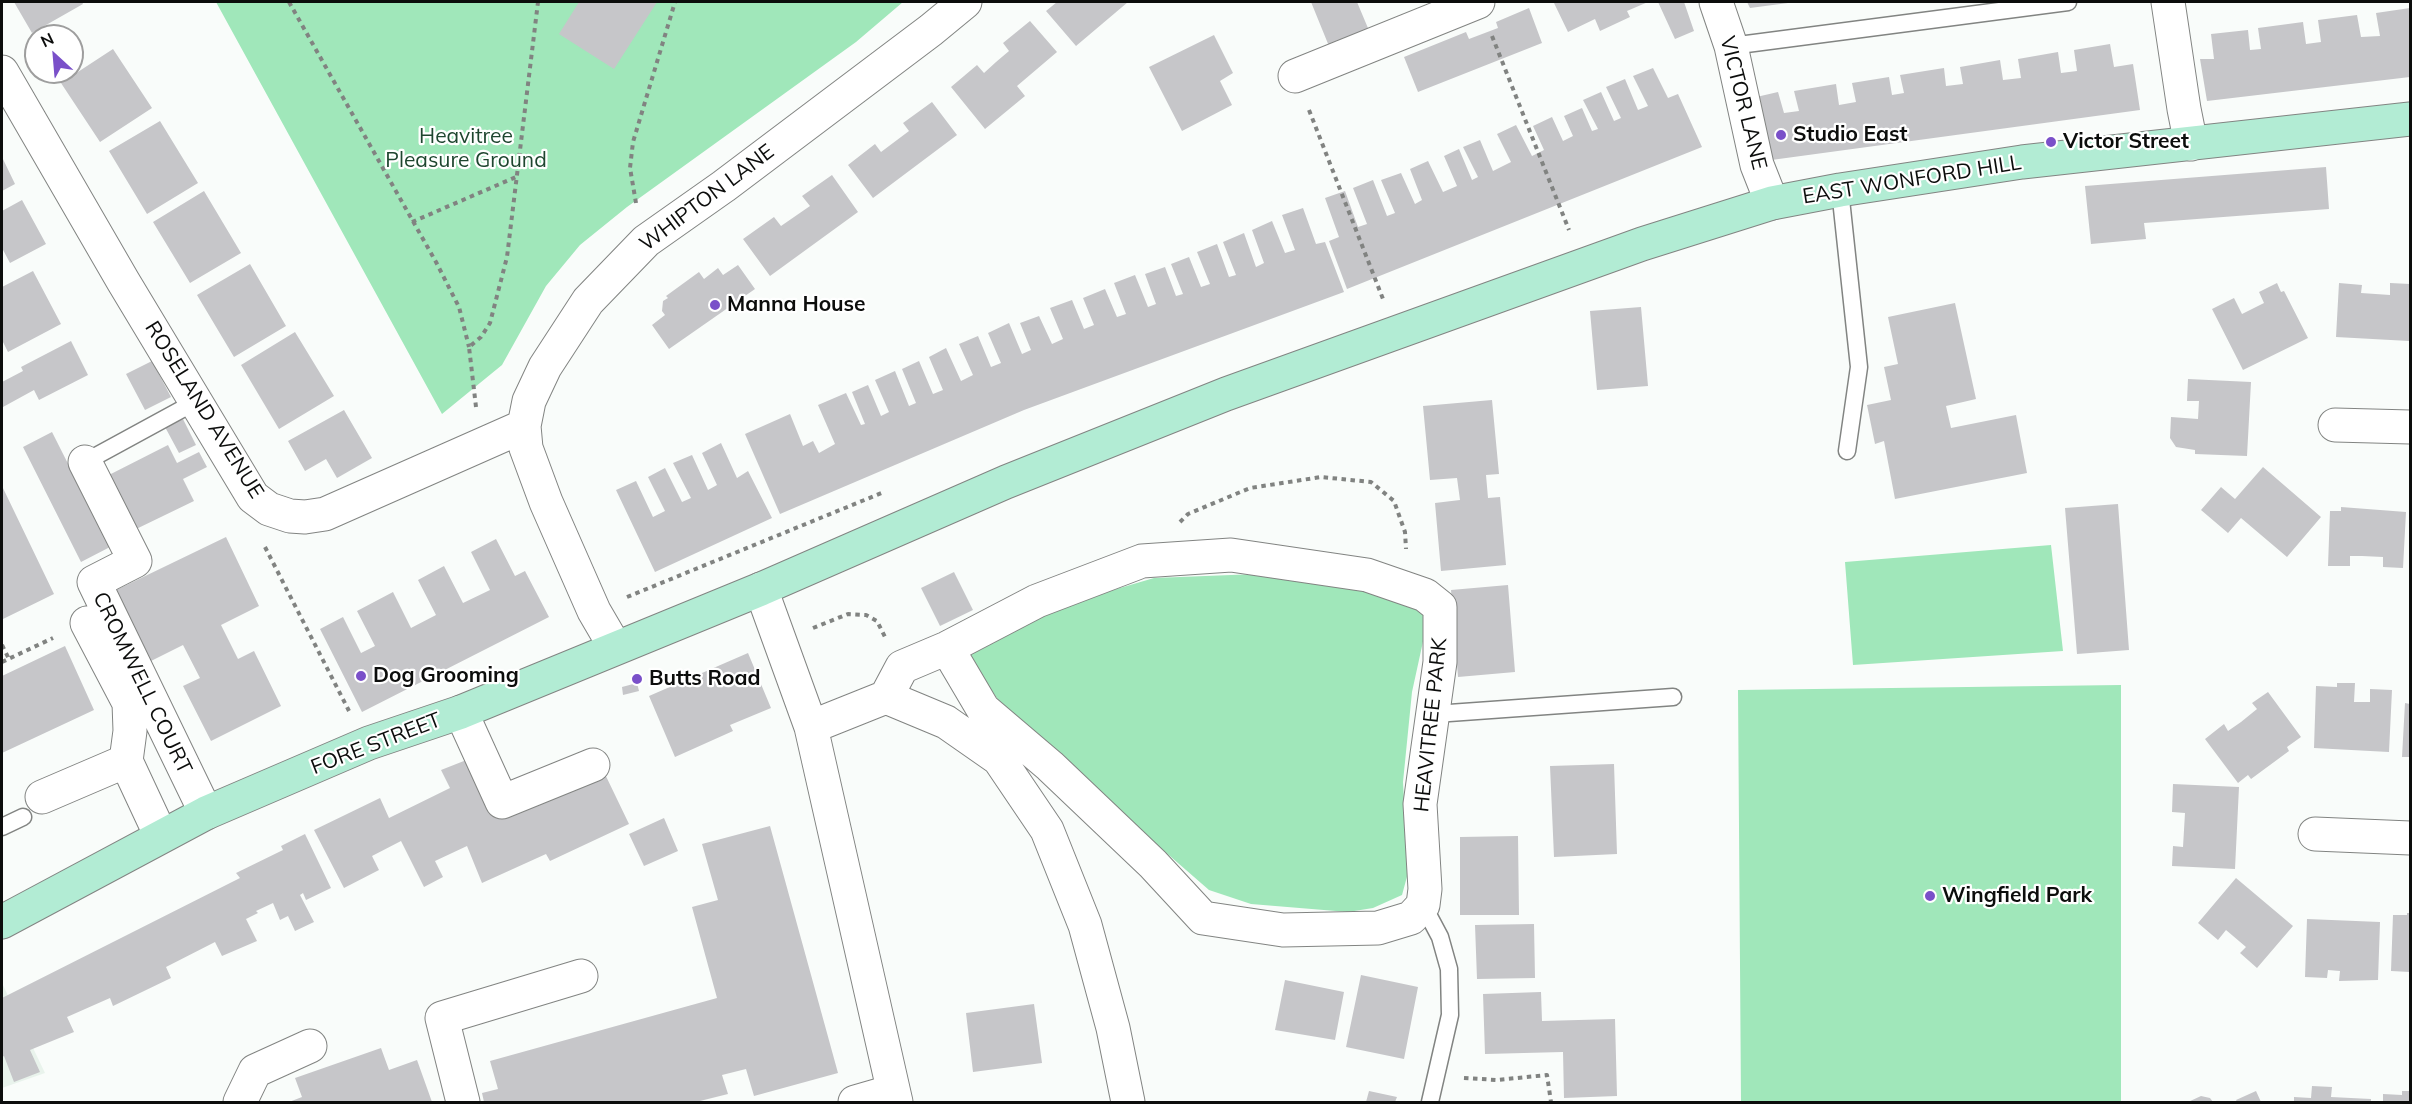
<!DOCTYPE html>
<style>
body{margin:0}
#map{position:relative;width:2412px;height:1104px;overflow:hidden;background:#f9fcfa;font-family:Mulish,sans-serif}
canvas{display:block}
.frame{position:absolute;inset:0;border:3px solid #0c0d0c;pointer-events:none}
.north{position:absolute;left:24px;top:24px;width:60px;height:60px;box-sizing:border-box;background:#fff;border:2px solid #9e9e9e;border-radius:50%;rotate:334deg;font-size:16px;font-weight:700;line-height:24px;text-align:center;color:#0c0d0c}
.north::after{content:'';display:block;margin:auto;width:21px;height:27px;background:#7a50c9;clip-path:polygon(50% 0,100% 100%,50% 72%,0 100%)}
</style>
<div id="map">
<canvas width="2412" height="1104"></canvas>
<div class="frame"></div>
<div class="north">N</div>
</div>
<script>
const g = document.querySelector('canvas').getContext('2d');
g.lineJoin = 'round';
function fill(path, color) { g.fillStyle = color; g.fill(path, 'evenodd'); }
const toPath = rows => new Path2D(rows.map(r => 'M' + r).join(''));
function stroke(path, color, width, dash) { g.strokeStyle = color; g.lineWidth = width; g.lineCap = dash ? 'butt' : 'round'; g.setLineDash(dash || []); g.stroke(path); }
function write(font, color, halo, rows, align = 'center') {
  g.font = font + ' Mulish,sans-serif'; g.lineWidth = 4.5; g.setLineDash([]); g.textBaseline = 'middle'; g.strokeStyle = halo; g.fillStyle = color; for (const [text, x, y, turn = 0] of rows) {
    g.save(); g.translate(x, y); g.rotate((+turn || 0) * Math.PI / 180); g.textAlign = isNaN(turn) ? turn : align; if (halo) g.strokeText(text, 0, 0); g.fillText(text, 0, 0); g.restore();
  }
}
fill(toPath([
 [2,983,45,1073,2,1088]
]), '#e9f3ec');
fill(toPath([
 [216,2,903,2,856,42,627,207,580,245,546,286,502,365,442,414],
 [2051,545,2063,651,1853,665,1845,562],
 [1257,574,1354,580,1429,614,1412,692,1403,782,1408,873,1402,895,1373,908,1348,912,1251,904,1209,890,1010,717,974,665,966,649,1035,613,1154,578],
 [2121,685,2121,1102,1741,1102,1738,690]
]), '#a0e7ba');
fill(toPath([
 [14,2,82,2,83,4,32,33],
 [579,2,657,2,614,69,559,34],
 [1057,2,1128,2,1076,46,1046,11],
 [1311,2,1357,2,1373,40,1333,56],
 [1556,2,1648,2,1627,11,1630,17,1600,31,1595,19,1568,32,1554,3],
 [1658,2,1684,2,1694,31,1675,39],
 [1747,2,1788,2,1788,3,1750,8],
 [1529,8,1542,43,1418,92,1404,57,1466,32,1469,39,1498,28,1496,22],
 [2410,8,2410,77,2207,101,2200,59,2214,59,2211,34,2248,30,2250,50,2261,49,2258,28,2303,22,2306,44,2321,42,2318,20,2357,15,2361,37,2380,36,2376,13],
 [1030,21,1057,52,1017,86,1025,96,985,129,951,87,977,65,984,73,996,62,1009,51,1003,43],
 [1214,35,1233,73,1220,81,1232,105,1182,131,1149,67],
 [2110,44,2114,67,2133,64,2140,110,1764,161,1752,98,1778,92,1784,113,1799,111,1794,91,1836,84,1839,105,1856,102,1852,83,1889,77,1892,95,1904,93,1900,75,1944,68,1946,86,1963,84,1960,67,2000,60,2003,80,2021,78,2018,59,2058,52,2061,73,2077,71,2074,50],
 [113,49,152,108,100,142,61,83],
 [1653,68,1668,98,1678,94,1702,147,1347,289,1329,241,1339,237,1325,198,1345,191,1358,227,1367,224,1353,188,1373,180,1387,216,1395,213,1381,180,1401,173,1415,204,1422,200,1410,169,1428,161,1443,192,1457,186,1444,156,1459,149,1472,180,1478,177,1463,147,1480,140,1493,171,1511,162,1497,134,1516,125,1532,156,1544,150,1533,126,1552,117,1563,141,1573,136,1564,116,1582,108,1592,131,1598,129,1583,100,1601,92,1614,121,1621,118,1606,87,1625,79,1638,110,1648,106,1633,76],
 [932,102,957,135,873,198,848,165,875,144,881,152,909,131,903,123],
 [160,121,198,183,147,214,109,151],
 [2,157,15,184,2,191],
 [2326,167,2329,209,2144,223,2146,239,2091,244,2085,186],
 [832,175,858,212,770,276,743,239,774,217,781,226,810,206,802,196],
 [204,191,241,253,190,283,153,222],
 [22,200,46,244,10,263,2,248,2,211],
 [1303,208,1316,244,1325,242,1344,292,1024,410,780,514,745,434,790,414,803,446,813,441,819,453,835,444,818,405,846,393,861,425,865,424,852,392,868,385,881,416,889,412,875,380,895,371,909,406,916,403,902,369,919,361,933,394,943,390,929,357,946,348,961,381,973,375,959,344,978,336,991,367,1001,363,988,333,1009,323,1022,354,1031,350,1020,323,1039,316,1052,344,1063,339,1050,308,1072,300,1084,329,1094,325,1083,298,1105,289,1117,317,1126,314,1114,283,1135,275,1148,307,1156,304,1145,274,1165,267,1176,296,1183,294,1171,264,1189,257,1201,287,1210,284,1197,252,1217,244,1229,277,1236,275,1223,242,1244,233,1256,267,1264,263,1252,230,1272,221,1285,253,1295,250,1282,215],
 [250,264,286,326,234,357,197,295],
 [738,265,755,289,669,349,652,325,665,315,662,311,663,301,668,298,666,296,699,272,704,279,718,268,723,275],
 [33,271,61,324,8,352,2,340,2,287],
 [2277,283,2281,292,2284,291,2308,338,2243,370,2212,309,2234,298,2242,314,2264,303,2259,292],
 [2339,283,2362,285,2361,293,2390,295,2390,283,2410,284,2409,341,2336,337],
 [1955,303,1976,399,1946,406,1951,428,2016,415,2027,473,1895,499,1884,441,1875,444,1867,405,1891,400,1884,367,1898,364,1888,317],
 [1641,307,1648,386,1597,390,1590,311],
 [295,332,334,396,279,429,241,365],
 [71,341,88,375,39,400,34,390,3,407,2,382,23,371,21,367],
 [152,361,171,397,145,410,126,374],
 [2188,379,2251,382,2247,456,2195,454,2195,450,2176,447,2170,438,2171,417,2198,419,2199,401,2187,401],
 [1492,400,1499,474,1486,475,1488,498,1500,497,1506,565,1441,571,1435,503,1460,500,1457,478,1430,480,1423,406],
 [344,410,372,458,337,478,326,459,305,471,288,441],
 [183,419,196,445,179,453,165,427],
 [52,432,110,547,81,562,23,447],
 [721,443,737,478,748,471,772,518,655,572,616,490,636,481,653,517,665,511,648,477,665,468,682,502,691,498,673,463,692,455,708,490,717,485,702,453],
 [168,445,177,463,199,452,207,467,183,479,194,501,130,532,103,478],
 [2263,467,2321,517,2287,557,2241,518,2228,533,2201,510,2221,487,2235,499],
 [2,486,54,594,3,619,2,616],
 [2118,504,2129,650,2077,654,2065,508],
 [2341,507,2406,512,2403,568,2383,567,2383,557,2362,556,2350,556,2350,566,2328,566,2330,511,2341,511],
 [226,537,259,606,221,625,238,659,254,651,281,706,211,741,183,686,200,678,183,645,145,664,110,593],
 [496,539,515,576,525,571,549,617,362,712,320,629,343,617,361,653,375,646,357,611,393,592,411,628,436,615,418,580,444,566,463,603,490,590,471,552],
 [954,572,973,610,940,626,921,588],
 [1508,585,1515,672,1458,677,1451,590],
 [65,646,94,710,2,753,2,676],
 [748,653,771,708,730,725,733,731,675,757,649,696],
 [637,683,639,691,623,695,622,687],
 [2337,683,2355,683,2354,702,2370,702,2370,689,2392,690,2389,752,2314,748,2316,686,2337,687],
 [2268,692,2301,737,2287,747,2289,751,2251,779,2248,775,2238,783,2205,739,2224,724,2228,731,2241,722,2257,709,2252,703],
 [2405,703,2410,704,2410,757,2402,757],
 [474,757,502,814,603,770,629,824,550,861,546,854,482,883,467,846,435,861,443,877,424,887,401,841,372,856,379,870,344,888,314,830,380,798,389,818,450,788,441,770],
 [1614,764,1617,854,1554,857,1550,766],
 [2173,784,2239,787,2235,869,2172,866,2173,846,2183,847,2185,813,2172,812],
 [664,818,678,851,644,866,629,834],
 [770,826,838,1073,754,1096,746,1069,722,1075,728,1094,696,1102,484,1102,482,1093,498,1089,490,1061,717,998,692,907,718,900,702,844],
 [305,834,331,888,306,900,303,893,300,895,314,922,295,931,288,916,280,920,273,903,256,911,258,913,246,919,257,941,222,956,215,942,166,967,171,978,113,1006,110,998,67,1017,74,1032,30,1050,40,1072,14,1082,4,1056,2,1057,2,998,240,878,236,873,283,850,281,846],
 [1518,836,1519,915,1460,915,1460,837],
 [2236,878,2293,926,2257,968,2240,953,2246,947,2226,930,2218,940,2198,923],
 [2407,913,2410,913,2410,972,2391,971,2393,915,2407,915],
 [2307,919,2380,922,2378,980,2339,981,2340,971,2328,970,2327,978,2305,977],
 [1534,924,1535,978,1477,979,1475,925],
 [1361,975,1418,987,1404,1059,1346,1047],
 [1285,980,1344,992,1335,1040,1275,1030],
 [1541,992,1542,1021,1615,1019,1617,1096,1564,1098,1563,1052,1485,1054,1483,994],
 [1034,1004,1042,1063,973,1072,966,1013],
 [381,1048,389,1070,417,1060,432,1102,289,1102,302,1097,295,1078],
 [2312,1086,2332,1087,2331,1097,2371,1099,2371,1102,2294,1102,2294,1097,2311,1098],
 [1369,1091,1397,1097,1395,1102,1366,1102],
 [2256,1091,2261,1102,2237,1102,2236,1100],
 [2402,1091,2410,1091,2410,1102,2383,1102,2383,1094,2402,1095],
 [2201,1096,2210,1098,2213,1102,2188,1102]
]), '#c6c6c9');
const lane = toPath([
 [1731,46,2068,2],
 [1840,190,1859,367,1847,451],
 [85,462,197,401],
 [1435,714,1673,697],
 [2,827,23,817],
 [1423,905,1440,937,1449,969,1450,1015,1430,1102]
]);
const street = toPath([
 [1716,2,1731,46,1757,165,1772,203],
 [2168,2,2184,109,2191,144],
 [2,72,123,281,253,497,269,509,290,516,305,517,325,514,524,426],
 [1295,76,1478,2],
 [2335,425,2410,427],
 [85,462,135,561,94,582,206,813],
 [761,589,811,727,896,1102],
 [87,623,129,703,130,731,126,761,161,836],
 [615,647,594,611,546,502,526,448,524,426,529,401,545,367,588,301,646,241,724,186,931,30,965,2],
 [886,697,946,722,999,759,1047,830,1085,925,1113,1028,1128,1102],
 [461,712,502,802,593,765],
 [811,727,886,697,902,667,947,648,1037,601,1142,561,1231,555,1367,575,1425,595,1440,607,1440,662,1420,804,1425,889,1423,905,1411,918,1378,928,1283,930,1203,918,1153,864,1050,766,983,709,947,648],
 [42,797,126,761],
 [2315,834,2410,838],
 [240,1102,255,1071,310,1046],
 [463,1102,442,1018,581,976],
 [855,1102,893,1091]
]);
const secondary = toPath([
 [2,922,206,813,369,743,461,712,761,589,1006,482,1226,394,1642,244,1772,203,1840,190,2022,162,2410,119]
]);
stroke(lane, '#828482', 19);
stroke(street, '#828482', 35);
stroke(secondary, '#828482', 35);
stroke(toPath([
 [289,2,436,262,459,307,469,347],
 [1492,36,1569,230],
 [1309,110,1383,299],
 [636,203,630,168,633,142,675,2],
 [412,222,516,177],
 [476,407,469,347,481,337,490,323,507,257,538,2],
 [1180,522,1188,514,1250,488,1321,477,1371,482,1394,501,1405,532,1406,549],
 [265,547,349,711],
 [627,597,884,492],
 [813,628,848,614,866,615,877,621,885,637],
 [2,645,9,659],
 [2,662,53,638],
 [1464,1078,1497,1080,1547,1075,1551,1102]
]), '#818381', 4, [4.5, 4.5]);
stroke(lane, '#fff', 16);
stroke(street, '#fff', 33);
stroke(secondary, '#b2ecd4', 33);
for (const [x, y, r, color] of [
 [1781,135,6,"#7a50c9"],
 [2051,142,6,"#7a50c9"],
 [715,305,6,"#7a50c9"],
 [361,676,6,"#7a50c9"],
 [637,679,6,"#7a50c9"],
 [1930,896,6,"#7a50c9"]
]) { const dot = new Path2D(); dot.arc(x, y, r, 0, 2 * Math.PI); g.fillStyle = color; g.fill(dot); stroke(dot, '#fff', 2); }
write('21px', '#0c0d0c', '#fff', [
 ["VICTOR LANE",1743,103,76],
 ["EAST WONFORD HILL",1912,180,-9],
 ["WHIPTON LANE",707,198,-37],
 ["ROSELAND AVENUE",204,410,58],
 ["CROMWELL COURT",142,683,64],
 ["HEAVITREE PARK",1431,725,-84],
 ["FORE STREET",376,744,-21]
]);
write('bold 21px', '#0c0d0c', '#fff', [
 ["Studio East",1793,135],
 ["Victor Street",2063,142],
 ["Manna House",727,305],
 ["Dog Grooming",373,676],
 ["Butts Road",649,679],
 ["Wingfield Park",1942,896]
], 'left');
write('21px', '#1e462f', '#fff', [
 ["Heavitree",466,137],
 ["Pleasure Ground",466,161]
]);
</script>
